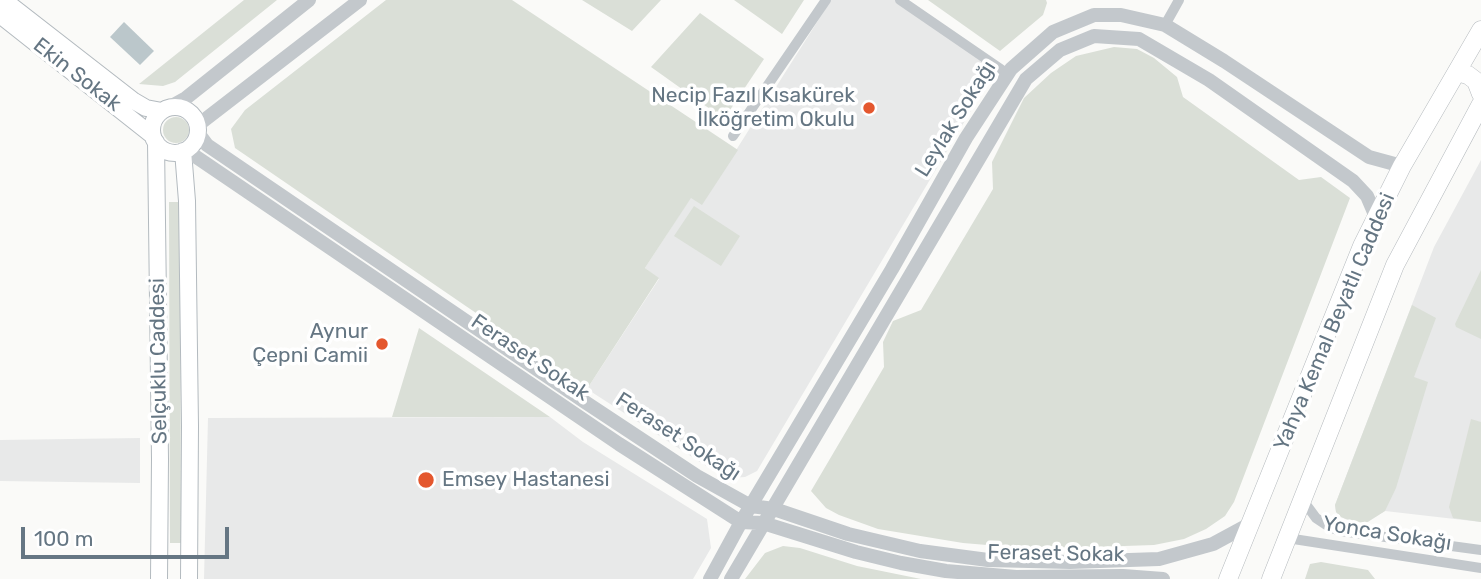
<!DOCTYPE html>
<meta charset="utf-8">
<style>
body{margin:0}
#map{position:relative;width:1481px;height:579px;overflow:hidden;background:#fafaf8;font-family:Rubik,sans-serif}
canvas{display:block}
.scale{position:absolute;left:21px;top:527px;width:208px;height:32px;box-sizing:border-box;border:4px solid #657683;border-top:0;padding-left:9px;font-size:21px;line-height:24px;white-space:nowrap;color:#657683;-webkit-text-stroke:5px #fff;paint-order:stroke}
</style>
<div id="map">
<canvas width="1481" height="579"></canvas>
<div class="scale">100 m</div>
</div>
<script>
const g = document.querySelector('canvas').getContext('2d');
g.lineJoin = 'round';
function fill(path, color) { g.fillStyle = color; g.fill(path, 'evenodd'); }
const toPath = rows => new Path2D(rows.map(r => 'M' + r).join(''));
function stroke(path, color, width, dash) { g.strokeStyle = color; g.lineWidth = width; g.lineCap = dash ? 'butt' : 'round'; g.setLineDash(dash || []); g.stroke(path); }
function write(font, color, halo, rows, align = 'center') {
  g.font = font + ' Rubik,sans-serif'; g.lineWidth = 7; g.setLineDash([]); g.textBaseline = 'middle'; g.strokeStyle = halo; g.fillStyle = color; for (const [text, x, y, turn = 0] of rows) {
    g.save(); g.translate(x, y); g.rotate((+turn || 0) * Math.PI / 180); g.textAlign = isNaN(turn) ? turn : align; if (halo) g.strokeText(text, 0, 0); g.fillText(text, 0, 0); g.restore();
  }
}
fill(toPath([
 [831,0,902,0,998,65,757,471,745,477,730,478,720,475,587,389,659,279,645,268,691,197,702,204],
 [1481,160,1481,522,1385,511,1366,523,1351,521,1341,517,1336,512,1335,505,1434,247],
 [550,417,583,442,707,519,711,548,693,579,204,579,208,418],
 [140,438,140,483,0,481,0,440]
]), '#e8e9e9');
fill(toPath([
 [244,0,277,0,175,82,163,86,139,84],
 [386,0,512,0,738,150,702,205,691,198,645,268,659,278,587,389,235,148,231,129,245,110],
 [582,0,661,0,632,31],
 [734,0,804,0,782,34],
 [928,0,1046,0,1047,3,1043,15,1000,51],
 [700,13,764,59,724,119,651,67],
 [1114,47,1137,49,1154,58,1177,77,1183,97,1299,180,1321,177,1350,198,1234,502,1225,516,1206,529,1184,539,1154,545,1094,547,1023,548,963,543,878,529,839,515,826,508,811,491,884,367,883,342,893,321,921,310,993,189,992,162,1024,98,1051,73,1076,56],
 '163 130a13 13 0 1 1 26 0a13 13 0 1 1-26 0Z',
 [169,202,180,202,181,543,170,543],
 [694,206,740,236,721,266,674,236],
 [1481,270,1481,339,1456,327,1455,324],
 [1412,305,1436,318,1414,377,1428,382,1396,488,1385,511,1366,523,1351,521,1341,517,1336,512,1335,505],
 [419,328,550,417,392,417],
 [1471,419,1481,422,1481,522,1453,518,1449,507],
 [783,546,800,548,857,566,921,579,745,579,765,553],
 [1321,562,1368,570,1375,579,1305,579,1310,564]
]), '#dadfd7');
fill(toPath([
 [124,22,154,51,140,65,110,37]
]), '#bbc7cb');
const secondary = toPath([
 [4,0,134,101,146,108,162,111],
 [0,15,153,136],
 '152 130a23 23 0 1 1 46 0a23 23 0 1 1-46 0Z',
 [156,142,160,459,159,579],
 [183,151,187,201,190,426,189,579]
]);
const primary = toPath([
 [1457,72,1468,75,1476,81,1481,94],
 [1228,579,1362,246,1402,166,1481,30],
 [1271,579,1395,265,1481,104]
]);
stroke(secondary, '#b3babf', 18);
stroke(primary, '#b5babe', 19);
stroke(toPath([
 [900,0,1008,74],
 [1165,25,1179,0],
 [733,136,826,0],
 [1302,499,1316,518,1331,528,1341,531,1481,550],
 [1287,538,1481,568]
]), '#c3c8cc', 10);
stroke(toPath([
 [168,108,186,98,309,0],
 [198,125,360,0],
 [198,133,207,145,585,402,697,476,751,506,774,509,848,534,920,551,988,560,1070,562,1159,559,1213,544,1250,524],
 [186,150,619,444,741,522,763,523,856,552,901,563,946,571,1016,577,1123,576,1163,579],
 [710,579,741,522,892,269,966,138,1011,69,1053,32,1094,15,1121,15,1165,25,1224,61,1369,157,1402,166],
 [731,579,1026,79,1060,50,1094,36,1139,39,1209,80,1353,181,1367,196,1376,217]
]), '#c3c8cc', 14);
stroke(secondary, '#fff', 16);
stroke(primary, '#fff', 18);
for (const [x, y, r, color] of [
 [869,108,7,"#e4572e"],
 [382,344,7,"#e4572e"],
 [426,480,9,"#e4572e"]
]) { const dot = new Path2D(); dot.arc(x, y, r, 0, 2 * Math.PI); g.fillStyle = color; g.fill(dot); stroke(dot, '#fff', 2.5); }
write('21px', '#657683', '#fff', [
 ["Ekin Sokak",77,75,38],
 ["Leylak Sokağı",956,119,-58],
 ["Yahya Kemal Beyatlı Caddesi",1335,322,-67],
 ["Feraset Sokak",530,358,34],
 ["Selçuklu Caddesi",159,361,-91],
 ["Feraset Sokağı",678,437,33],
 ["Yonca Sokağı",1387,534,9],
 ["Feraset Sokak",1056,554,1]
]);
write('21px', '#657683', '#fff', [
 ["Necip Fazıl Kısakürek",855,96],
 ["İlköğretim Okulu",855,120],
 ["Aynur",368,332],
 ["Çepni Camii",368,356],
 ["Emsey Hastanesi",442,480,"left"]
], 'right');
</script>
